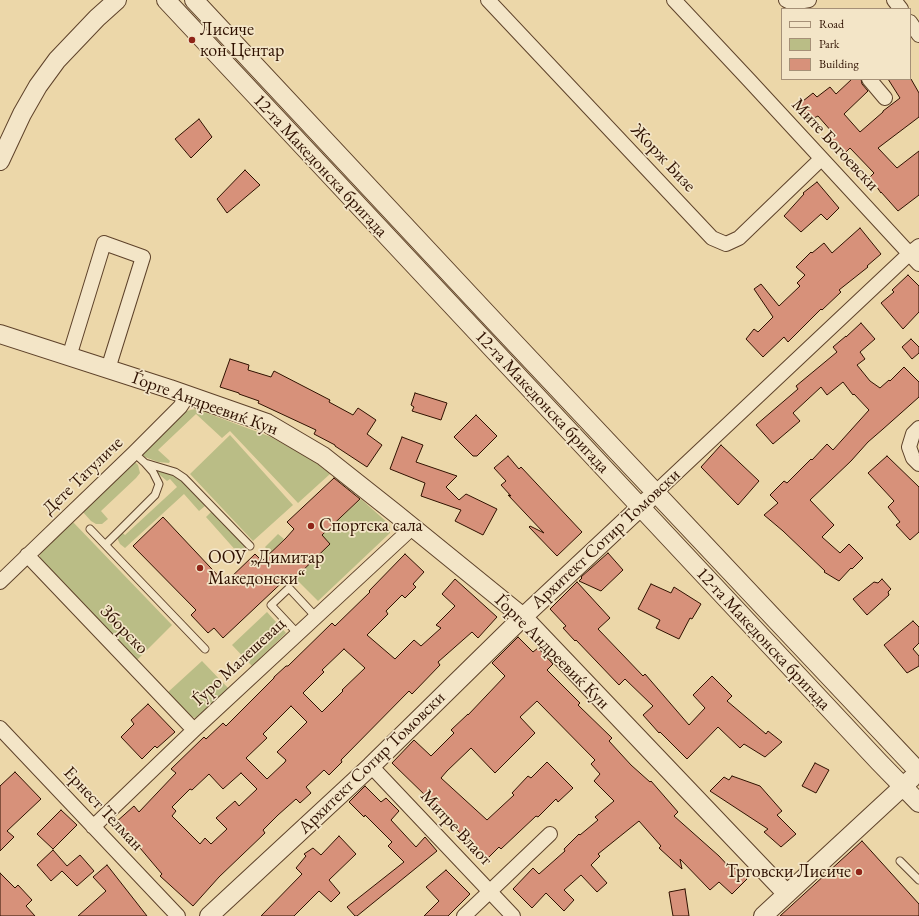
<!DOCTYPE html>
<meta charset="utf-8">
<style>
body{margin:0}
#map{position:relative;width:919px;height:916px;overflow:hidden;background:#ecd7a9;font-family:"EB Garamond",serif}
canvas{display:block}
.legend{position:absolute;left:781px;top:8px;width:130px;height:72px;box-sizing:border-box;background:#f3e5c7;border:1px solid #a59077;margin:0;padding:5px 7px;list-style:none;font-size:12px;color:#2f1100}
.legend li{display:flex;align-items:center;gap:8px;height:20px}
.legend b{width:20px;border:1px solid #a59077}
</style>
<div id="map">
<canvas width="919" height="916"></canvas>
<ul class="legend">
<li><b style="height:5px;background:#f3e5c7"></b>Road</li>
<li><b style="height:11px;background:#babd86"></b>Park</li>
<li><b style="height:11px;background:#d7917a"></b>Building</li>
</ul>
</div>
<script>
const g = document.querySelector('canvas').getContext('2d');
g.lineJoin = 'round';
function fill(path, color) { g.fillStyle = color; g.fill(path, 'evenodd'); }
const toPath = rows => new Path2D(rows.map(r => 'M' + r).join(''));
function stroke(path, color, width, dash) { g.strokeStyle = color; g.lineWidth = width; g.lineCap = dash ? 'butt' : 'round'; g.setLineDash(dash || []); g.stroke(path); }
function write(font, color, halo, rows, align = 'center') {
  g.font = font + ' "EB Garamond",serif'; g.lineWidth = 3.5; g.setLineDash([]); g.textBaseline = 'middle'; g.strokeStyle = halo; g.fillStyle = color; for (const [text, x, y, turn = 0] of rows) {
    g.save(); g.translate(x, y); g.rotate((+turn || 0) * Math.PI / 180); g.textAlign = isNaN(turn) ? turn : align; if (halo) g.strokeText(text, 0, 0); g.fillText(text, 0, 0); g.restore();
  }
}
fill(toPath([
 [196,409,271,437,314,461,330,474,298,503,230,431,222,438,196,414,158,450,170,461,169,463,158,462,145,457,141,455,186,411],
 [230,435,293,505,253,541,190,474],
 [134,461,138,465,140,473,136,478,101,511,108,519,102,524,96,524,91,521,82,511],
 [154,470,168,473,179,478,205,506,199,511,184,494,125,548,120,544,118,540,118,529,125,535,177,487,170,479,167,481],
 [361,499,389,524,390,529,390,533,318,601,295,578,330,544,322,535],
 [212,511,245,547,238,553,206,517],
 [72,521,172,625,136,661,40,560,40,555,42,550],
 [278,534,284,539,270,553,265,547],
 [267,612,286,633,252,666,232,645],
 [202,661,229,689,204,714,195,718,186,714,167,693]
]), '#babd86');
const building = toPath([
 [852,79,861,79,862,84,868,91,844,114,860,132,883,112,883,111,900,98,888,79,911,79,919,93,919,117,878,148,897,168,919,151,919,195,898,211,881,192,881,193,870,177,874,173,850,148,844,154,828,135,832,132,818,116,810,120,798,105,813,93,817,97,830,87,836,94,852,79],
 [199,119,212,137,191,158,175,139,199,119],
 [245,170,260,185,227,213,217,199,245,170],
 [817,182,839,208,827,220,821,214,801,232,784,216,804,194,803,193,817,182],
 [860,228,881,254,867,266,868,267,839,290,841,292,822,310,821,309,788,342,784,337,763,357,746,339,754,329,758,332,773,317,754,289,761,284,779,306,800,286,797,283,805,275,796,267,811,252,812,253,824,243,832,253,860,228],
 [908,275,919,286,919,312,903,329,881,303,894,292,892,290,908,275],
 [861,323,875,339,860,352,865,359,857,365,870,381,880,388,889,380,890,381,904,367,919,382,919,397,883,429,868,442,851,461,810,500,834,525,822,537,840,553,849,544,863,558,852,569,851,568,839,581,824,572,825,571,783,531,764,515,778,503,770,495,784,481,787,483,811,459,812,460,827,444,833,450,869,410,854,394,853,395,843,382,827,395,821,387,793,413,800,421,773,444,756,425,798,389,796,386,837,352,833,347,846,336,846,337,861,323],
 [911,339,919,347,919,353,912,359,902,347,911,339],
 [230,359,249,365,248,370,271,377,274,371,330,400,329,402,353,415,358,408,376,420,367,434,382,445,367,467,335,446,335,445,314,434,316,430,258,403,259,401,239,394,239,393,220,387,230,359],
 [415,393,447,403,441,420,412,411,414,407,411,405,415,393],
 [476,415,497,436,477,456,473,456,454,437,476,415],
 [402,437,423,445,416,462,457,476,446,487,459,500,466,494,497,509,483,535,455,521,461,510,421,496,425,483,390,469,402,437],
 [721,445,759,481,738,505,701,467,721,445],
 [508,456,519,469,521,467,582,532,557,556,529,527,530,526,544,533,508,495,511,496,501,485,506,481,494,468,508,456],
 [887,456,919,487,919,532,910,540,896,525,900,522,888,507,894,501,868,473,887,456],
 [334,478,360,499,322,535,330,544,295,578,291,574,223,638,214,628,208,633,191,615,196,610,133,546,163,517,225,583,255,554,262,561,286,538,294,529,287,522,334,478],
 [608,553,623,570,601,591,579,581,582,578,581,577,608,553],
 [405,554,424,572,413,584,416,587,405,598,402,595,386,611,388,614,367,635,395,659,414,640,421,646,441,628,436,625,455,606,442,594,455,579,497,617,478,638,472,632,438,662,440,665,412,694,409,691,341,760,342,762,329,775,324,770,306,787,311,793,300,803,296,799,278,815,263,830,265,833,219,877,193,906,160,876,162,874,129,835,127,836,115,823,134,806,139,812,176,773,171,769,204,737,206,739,223,723,226,726,274,678,274,677,286,666,288,666,332,623,335,626,370,592,369,591,405,554],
 [344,649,365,668,342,690,343,691,322,712,303,693,324,672,322,670,344,649],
 [291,706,307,722,277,752,286,760,285,762,267,779,246,758,267,738,263,734,291,706],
 [241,773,257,789,239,806,235,801,216,818,227,829,211,844,205,838,200,844,172,816,176,811,172,807,190,789,192,790,209,774,223,789,241,773],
 [882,579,891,589,888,592,889,595,867,615,853,599,874,582,878,583,882,579],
 [577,582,610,618,598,629,643,676,645,674,689,725,705,708,693,695,712,676,732,696,727,701,766,734,768,731,782,742,765,757,744,744,740,748,718,727,687,759,660,732,659,733,643,715,653,706,625,679,619,685,576,640,575,641,563,628,566,626,550,609,577,582],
 [651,584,671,593,674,587,701,604,692,619,690,618,679,639,656,628,660,620,638,609,651,584],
 [913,621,919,627,919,643,913,649,919,656,919,666,907,673,884,645,913,621],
 [518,637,533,652,538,648,553,664,547,670,580,703,578,705,612,738,609,741,631,765,650,782,651,781,678,812,674,816,719,856,732,870,735,868,747,879,732,894,719,882,710,890,680,859,682,869,659,848,661,846,639,821,598,854,600,856,591,865,607,883,597,892,581,875,564,890,574,900,564,911,546,893,532,908,513,889,533,868,539,874,565,851,564,849,579,834,580,835,598,820,595,817,614,801,594,781,600,774,591,764,595,760,537,701,520,717,535,733,495,773,471,748,447,771,441,778,487,820,514,795,512,793,528,776,531,778,547,762,573,788,558,802,556,799,538,817,536,816,501,849,499,847,487,859,457,830,458,829,428,802,430,800,392,763,414,740,431,756,454,733,451,730,468,714,468,715,505,676,492,663,518,637],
 [148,704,175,732,157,748,155,746,142,759,121,737,134,724,131,720,148,704],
 [815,763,829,770,816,793,802,786,815,763],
 [15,772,41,799,7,831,14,837,0,851,0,786,15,772],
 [732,776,760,786,782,811,777,815,796,834,781,847,764,832,768,829,710,791,724,777,729,780,732,776],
 [365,786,381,802,386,798,399,811,391,820,416,847,425,837,437,851,357,916,355,916,347,907,404,862,388,846,392,842,365,815,364,817,349,802,365,786],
 [61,810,77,825,53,849,37,834,61,810],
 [339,836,356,854,329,880,340,893,331,902,319,891,294,916,261,916,302,874,296,868,306,856,304,854,313,848,321,855,339,836],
 [862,841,919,904,919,916,780,916,862,841],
 [53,850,67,866,80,855,94,871,77,886,62,871,51,881,37,865,53,850],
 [107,865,147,916,78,916,106,891,93,877,107,865],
 [446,870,470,894,448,916,424,916,439,901,426,887,446,870],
 [0,873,15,888,18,885,32,900,26,906,35,916,0,916,0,873],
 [685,889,689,916,673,916,669,892,685,889]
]);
fill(building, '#d7917a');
stroke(building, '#2f1100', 1);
const service = toPath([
 [134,453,145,463,175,472,184,478,250,546],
 [90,529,205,649],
 [106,544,155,495,159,484,153,472,145,463],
 [298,634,271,605,289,588,316,617],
 [900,861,919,880]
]);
const minor = toPath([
 [488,0,712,238,726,244,739,238,821,159],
 [674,0,749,80,919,264],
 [786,0,792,3,809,0],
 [894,0,901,9],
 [910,22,919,35],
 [869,79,885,98],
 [69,357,104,243,143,257,108,369],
 [919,428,913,434,909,447,913,458,919,464],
 [656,492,909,254,919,246],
 [27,555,194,730],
 [0,582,134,453,180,407,188,395],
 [0,728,178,916],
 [371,766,513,916],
 [93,827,194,730,413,527],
 [464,916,550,834]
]);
const tertiary = toPath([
 [166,0,879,762,919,803],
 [194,0,495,322,919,772],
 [0,161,22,114,38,86,57,60,97,18,117,0],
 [0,334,170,389,267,423,323,456,395,513,523,617,787,894],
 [209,916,371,766,523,617,648,500],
 [763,916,911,779]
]);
stroke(service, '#5e422a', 9);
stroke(minor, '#5e422a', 16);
stroke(tertiary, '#5e422a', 20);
stroke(service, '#f3e5c7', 7);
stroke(minor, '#f3e5c7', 14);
stroke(tertiary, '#f3e5c7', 18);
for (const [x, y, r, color] of [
 [192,40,4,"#8f2418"],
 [311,526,4,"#8f2418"],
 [200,568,4,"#8f2418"],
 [859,872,4,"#8f2418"]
]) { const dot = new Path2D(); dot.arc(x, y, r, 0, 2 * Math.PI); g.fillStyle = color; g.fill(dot); stroke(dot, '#f3e5c7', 1.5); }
write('18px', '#2f1100', '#f3e5c7', [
 ["Лисиче",200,30],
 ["кон Центар",200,51],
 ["Спортска сала",319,526],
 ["ООУ „Димитар",208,558],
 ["Македонски“",208,579],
 ["Трговски Лисиче",851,872,"right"]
], 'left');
write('18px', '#2f1100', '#f3e5c7', [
 ["Мите Богоевски",835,145,47],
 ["Жорж Бизе",663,158,47],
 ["12-та Македонска бригада",320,166,47],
 ["12-та Македонска бригада",542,402,47],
 ["Ѓорге Андреевиќ Кун",205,404,20],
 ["Дете Татуличе",83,476,-44],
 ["Архитект Сотир Томовски",606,539,-43],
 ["Зборско",124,630,46],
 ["12-та Македонска бригада",763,639,47],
 ["Ѓорге Андреевиќ Кун",552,652,45],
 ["Ѓуро Малешевац",239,662,-43],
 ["Архитект Сотир Томовски",372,763,-44],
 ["Ернест Телман",103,809,47],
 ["Митре Влаот",456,828,47]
]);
</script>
